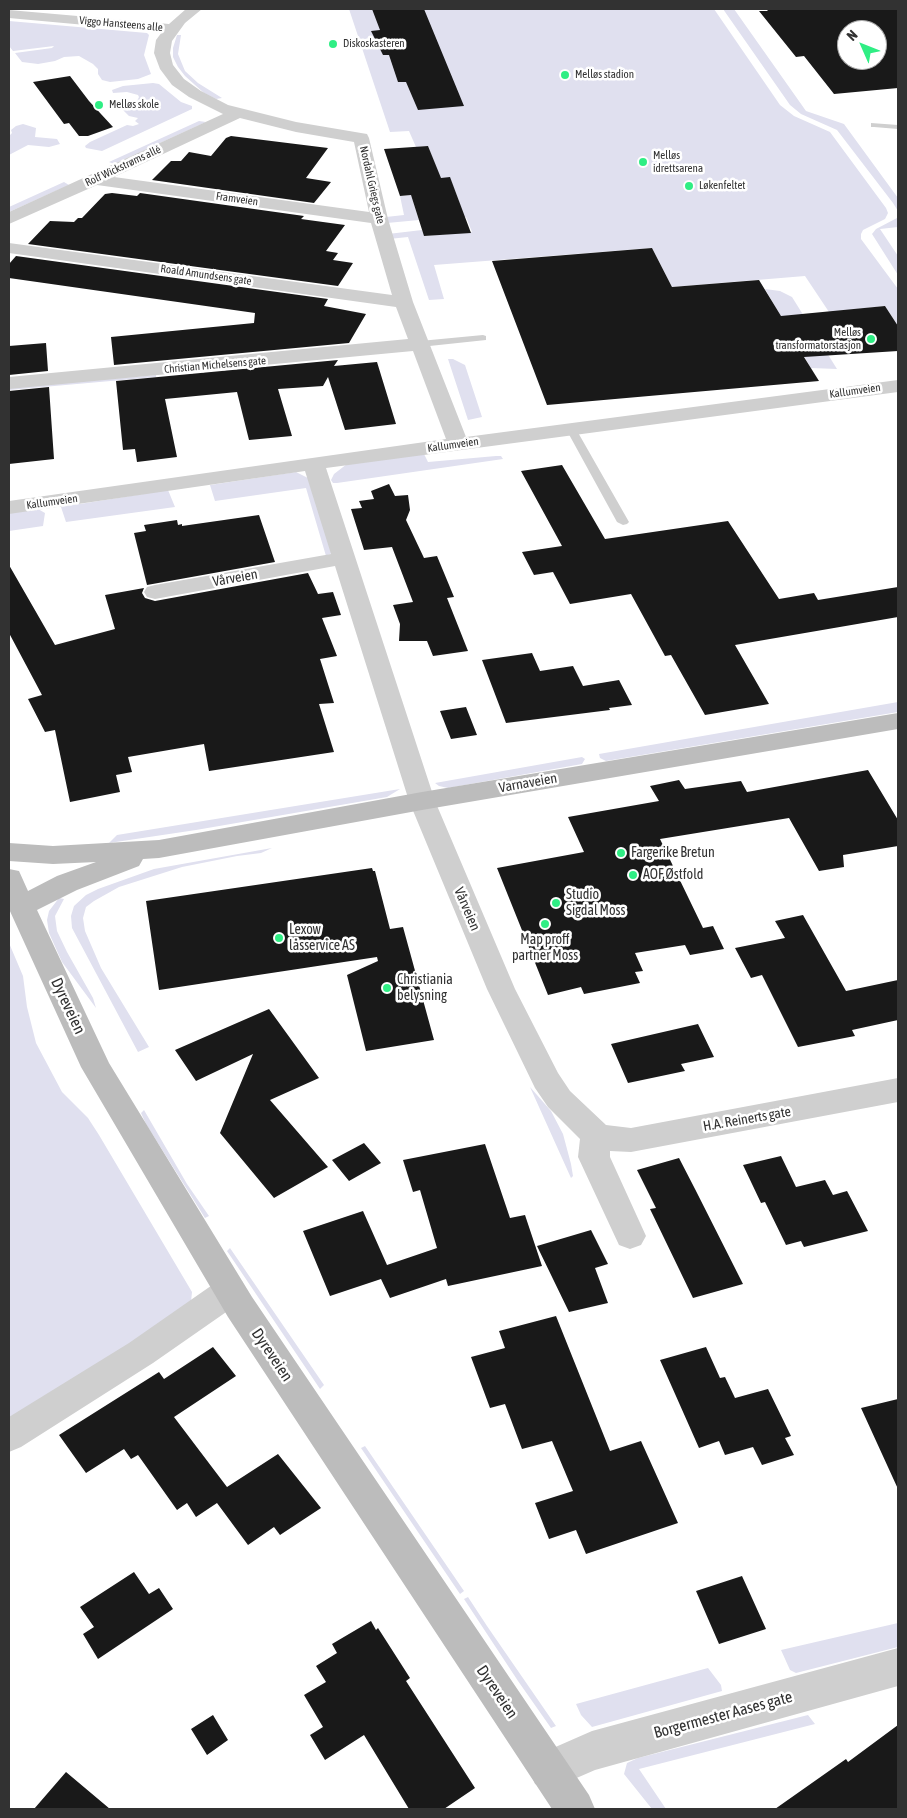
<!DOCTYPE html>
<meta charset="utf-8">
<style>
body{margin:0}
#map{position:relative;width:907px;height:1818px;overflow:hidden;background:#fff;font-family:"Asap Condensed",sans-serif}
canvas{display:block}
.frame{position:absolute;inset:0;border:10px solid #323232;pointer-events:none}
.north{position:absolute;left:837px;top:20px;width:50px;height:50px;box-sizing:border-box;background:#fff;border:1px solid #adadad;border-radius:50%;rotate:314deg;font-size:14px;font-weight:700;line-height:20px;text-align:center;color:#323232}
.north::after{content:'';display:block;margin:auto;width:18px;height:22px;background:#2fee84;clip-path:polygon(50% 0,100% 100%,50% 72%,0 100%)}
</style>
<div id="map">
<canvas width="907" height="1818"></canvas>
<div class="frame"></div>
<div class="north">N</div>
</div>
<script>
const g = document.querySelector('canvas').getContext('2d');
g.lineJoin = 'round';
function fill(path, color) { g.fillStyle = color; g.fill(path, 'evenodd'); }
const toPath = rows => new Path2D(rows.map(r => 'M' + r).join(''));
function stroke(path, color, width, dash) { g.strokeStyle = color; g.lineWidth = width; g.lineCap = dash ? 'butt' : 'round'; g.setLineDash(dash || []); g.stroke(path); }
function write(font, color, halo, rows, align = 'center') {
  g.font = font + ' "Asap Condensed",sans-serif'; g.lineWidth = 5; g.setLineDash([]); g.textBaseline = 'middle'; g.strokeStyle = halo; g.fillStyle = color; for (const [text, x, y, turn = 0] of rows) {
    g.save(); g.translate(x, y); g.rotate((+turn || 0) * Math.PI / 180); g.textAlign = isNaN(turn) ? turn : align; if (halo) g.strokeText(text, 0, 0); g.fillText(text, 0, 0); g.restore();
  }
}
fill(toPath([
 [349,9,714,9,780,105,794,116,830,132,886,208,888,213,885,219,863,230,861,234,861,239,898,289,898,326,885,306,829,312,805,276,672,287,652,248,434,265,444,299,429,300,408,237,389,239,388,234,422,230,425,236,472,232,466,217,461,217,459,201,450,178,440,178,428,146,416,147,409,131,390,132],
 [723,9,734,9,806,111,844,124,898,198,898,227,880,229,898,256,898,275,872,234,876,229,897,218,898,211,893,203,837,130,801,114,790,105],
 [9,21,147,33,149,35,144,55,151,74,138,79,110,82,102,80,98,74,98,69,93,64,79,56,64,57,55,61,38,64,22,62,15,53,52,48,54,46,13,51,9,46],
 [177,35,181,35,178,54,185,71,198,83,222,98,216,99,204,93,185,76,178,67,173,57,173,48],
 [153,83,159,84,181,102,192,106,192,109,102,151,86,148,85,146,90,142,127,125,133,126,139,124,135,121,138,118,129,116,123,110,125,107,136,103,139,97,138,95,127,92,113,93,112,90,123,86],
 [199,121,206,122,114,164,109,162],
 [23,124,36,128,35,137,57,139,60,144,49,147,28,145,9,155,9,136,12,133,11,130,16,126],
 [64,182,69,185,9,212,9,207],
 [411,195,419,220,387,223,386,217,404,215,400,196],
 [765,289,780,291,792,297,837,369,811,368],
 [448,359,453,359,465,365,482,417,468,420],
 [156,375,156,377,9,390,9,387,13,387],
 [424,454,428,462,496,456,501,456,503,459,337,483,333,483,331,480,334,474,347,464],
 [296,472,310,479,332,553,326,556,306,488,215,501,210,485],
 [168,490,175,507,66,522,61,507],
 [38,509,45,513,43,526,9,531,9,513],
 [898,702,898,712,606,761,600,758,599,754],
 [582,757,585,759,582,764,448,788,439,786,435,783],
 [400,789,387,797,196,830,109,843,117,835],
 [272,848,261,853,237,856,182,867,119,887,94,901,86,907,83,918,85,931,101,968,149,1047,138,1052,72,928,71,916,74,906,86,895,98,889,154,869],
 [59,898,64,899,55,916,57,931,67,952,93,998,96,1008,62,962,49,933,47,920,49,911],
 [9,943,23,976,27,1007,36,1043,62,1092,88,1118,99,1135,192,1292,191,1302,100,1368,9,1422],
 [530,1087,551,1111,563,1134,571,1164,573,1176,571,1178],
 [144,1110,187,1184,209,1216,205,1218,146,1124,141,1113],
 [230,1248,324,1385,320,1389,227,1251],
 [365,1446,464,1591,460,1594,361,1448],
 [468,1597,487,1626,556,1726,551,1728,518,1681,464,1599],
 [898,1623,898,1647,796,1673,790,1670,781,1650],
 [708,1668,721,1685,722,1691,592,1727,581,1715,576,1704],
 [808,1715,815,1724,639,1769,666,1809,652,1809,624,1774,627,1763,638,1758]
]), '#e0e0ef');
fill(toPath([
 [372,9,424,9,464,106,418,110,406,82,398,82,389,55,383,55,371,31,380,30],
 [766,9,898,9,898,88,834,94,804,56,796,57,759,11,768,11],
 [847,30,877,30,877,60,847,60],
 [70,76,89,101,113,127,88,136,79,136,69,123,64,124,33,82],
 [231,136,328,148,306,178,331,182,314,203,152,180,171,161,181,161,189,152,211,156,226,138],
 [428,146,441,178,450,177,471,233,424,236,411,195,400,196,384,149],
 [112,193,137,196,140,193,304,216,301,219,345,225,326,251,338,253,333,260,353,263,338,286,28,244,50,221,74,222,78,218,82,218,105,194],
 [652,248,672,287,759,280,781,316,885,306,898,326,898,351,804,357,819,381,547,405,492,261],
 [16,256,328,299,324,306,366,314,349,343,114,365,111,337,254,323,255,313,9,278,9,264],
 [46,343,48,371,9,375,9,346],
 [338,360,334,366,377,362,396,424,345,430,328,377,323,386,278,389,292,436,249,440,237,392,165,399,177,457,137,462,135,449,123,450,116,381],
 [49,387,54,459,9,464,9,391],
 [562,465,605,539,728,521,779,599,814,593,818,600,898,587,898,617,735,645,769,704,705,715,671,655,665,656,631,594,570,604,553,572,534,575,522,552,562,546,521,471],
 [389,484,395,496,408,495,410,510,406,520,424,558,437,556,454,597,447,598,468,651,433,656,427,641,399,641,400,624,393,605,413,602,392,547,364,550,351,509,362,508,359,501,374,499,371,491],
 [259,515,275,562,147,585,134,533,146,531,144,525,177,520,178,525,182,524,182,526],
 [9,565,55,645,115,629,105,595,144,588,142,593,145,598,155,601,308,573,318,594,333,592,341,615,322,618,337,656,320,659,334,703,319,704,334,752,209,771,204,744,128,757,132,772,116,775,120,792,70,802,55,730,45,732,28,699,42,695,9,633],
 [532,653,540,671,573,666,583,686,619,680,632,705,609,708,610,710,506,723,482,660],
 [466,707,477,735,451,739,440,711],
 [868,770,898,820,898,846,843,855,844,867,819,871,789,818,660,839,703,928,713,926,724,949,690,955,685,945,635,953,643,971,635,972,640,983,584,994,581,987,548,995,497,868,584,852,568,817,659,801,650,786,679,780,685,789,741,781,747,792],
 [372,868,373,871,375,871,390,929,403,927,434,1040,366,1051,347,975,378,961,377,957,159,990,146,901],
 [803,915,846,991,898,980,898,1020,852,1030,855,1036,798,1047,762,975,751,978,735,948,785,938,775,921],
 [269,1009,319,1078,270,1100,328,1167,274,1198,220,1133,253,1054,196,1081,175,1050],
 [698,1024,714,1057,681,1064,685,1071,628,1083,611,1044],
 [364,1143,381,1163,349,1181,332,1160],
 [485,1144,510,1218,525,1215,542,1266,448,1286,446,1279,390,1298,381,1279,330,1296,303,1231,363,1211,387,1265,437,1248,420,1190,413,1192,403,1160],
 [781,1156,796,1187,825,1180,833,1195,847,1191,868,1231,804,1247,801,1241,786,1245,765,1202,761,1203,743,1165],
 [679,1158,695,1189,743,1284,693,1298,650,1209,656,1208,637,1170],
 [591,1230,608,1264,595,1268,608,1303,569,1312,537,1246],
 [556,1316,610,1451,641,1441,678,1523,586,1554,576,1530,549,1539,535,1503,573,1491,552,1441,522,1449,505,1404,490,1408,471,1357,505,1348,499,1331],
 [213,1347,236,1376,174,1417,227,1487,278,1454,321,1508,280,1535,274,1527,248,1545,217,1503,196,1517,187,1503,177,1510,138,1455,131,1459,124,1449,86,1473,59,1435,159,1372,164,1379],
 [706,1347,720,1378,725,1377,735,1398,768,1389,791,1436,785,1438,794,1455,762,1465,753,1447,725,1455,719,1441,699,1448,660,1360],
 [898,1399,898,1489,861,1408],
 [134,1572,149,1594,159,1588,173,1609,98,1659,83,1634,94,1627,80,1607],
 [742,1576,766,1629,719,1644,696,1591],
 [371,1621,376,1630,378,1628,410,1678,406,1681,475,1788,444,1809,409,1809,364,1735,325,1760,310,1735,323,1727,304,1695,326,1682,316,1666,337,1653,332,1644],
 [213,1715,228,1740,207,1755,191,1729],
 [898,1725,898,1809,775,1809,846,1759,848,1762],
 [66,1772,110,1809,34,1809]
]), '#191919');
fill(toPath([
 [871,123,898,125,898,129,874,127,871,127,871,123],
 [483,335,486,336,486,340,420,347,415,344,420,341,483,335],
 [571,426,576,429,629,522,627,524,623,525,617,522,566,429,571,426]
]), '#cfcfcf');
fill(toPath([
 [186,9,202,9,185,23,172,41,170,53,173,65,184,79,201,91,228,105,296,122,361,133,367,134,369,138,388,219,413,302,466,437,898,380,898,392,326,468,435,801,515,989,558,1073,570,1091,606,1125,631,1128,898,1078,898,1102,631,1152,610,1151,610,1157,646,1236,641,1245,630,1249,619,1245,578,1157,580,1139,548,1107,535,1088,487,989,409,801,335,566,155,599,147,597,144,592,147,587,155,585,331,554,305,471,9,514,9,501,446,439,413,351,9,389,9,377,408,339,396,307,9,253,9,243,392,295,371,223,97,185,9,224,9,212,223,114,189,97,172,85,160,69,154,53,156,40,162,32,9,18,9,10,169,24,186,9],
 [240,118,296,132,354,142,369,212,114,177,240,118],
 [230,1277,242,1281,246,1291,242,1301,153,1363,21,1447,9,1452,9,1417,129,1343,218,1281,230,1277],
 [898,1648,898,1686,595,1770,549,1790,535,1784,529,1770,535,1756,592,1731,898,1648]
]), '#cfcfcf');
fill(toPath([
 [898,713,898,729,422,810,159,858,143,859,139,866,77,890,37,910,109,1063,252,1297,589,1795,595,1809,552,1809,228,1317,81,1067,9,909,9,869,19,871,28,891,57,876,96,862,53,864,9,861,9,843,53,846,159,840,422,792,898,713]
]), '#bcbcbc');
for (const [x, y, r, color] of [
 [333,44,5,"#2fee84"],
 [565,75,5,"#2fee84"],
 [99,105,5,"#2fee84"],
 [643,162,5,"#2fee84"],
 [689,186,5,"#2fee84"],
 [871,339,5,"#2fee84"],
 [621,853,5,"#2fee84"],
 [633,875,5,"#2fee84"],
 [556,903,5,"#2fee84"],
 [545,924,5,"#2fee84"],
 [279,938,5,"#2fee84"],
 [387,988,5,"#2fee84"]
]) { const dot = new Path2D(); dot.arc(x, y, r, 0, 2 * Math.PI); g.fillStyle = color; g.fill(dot); stroke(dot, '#fff', 2); }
write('11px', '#323232', '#fff', [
 ["Viggo Hansteens alle",121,24,5],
 ["Rolf Wickstrøms allé",123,166,-25],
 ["Nordahl Griegs gate",372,185,77],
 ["Framveien",237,199,8],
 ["Roald Amundsens gate",206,275,8],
 ["Christian Michelsens gate",215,365,-5],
 ["Kallumveien",855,391,-8],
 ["Kallumveien",453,445,-8],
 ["Kallumveien",52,502,-8]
]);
write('11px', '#323232', '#fff', [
 ["Diskoskasteren",343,44],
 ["Melløs stadion",575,75],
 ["Melløs skole",109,105],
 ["Melløs",653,156],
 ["idrettsarena",653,169],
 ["Løkenfeltet",699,186],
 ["Melløs",861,333,"right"],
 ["transformatorstasjon",861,346,"right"]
], 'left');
write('14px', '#323232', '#fff', [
 ["Vårveien",235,578,-10],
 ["Varnaveien",528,783,-10],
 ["Vårveien",467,909,67],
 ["H.A. Reinerts gate",747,1119,-10]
]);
write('14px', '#323232', '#fff', [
 ["Fargerike Bretun",631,853],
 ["AOF Østfold",643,875],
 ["Studio",566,895],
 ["Sigdal Moss",566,911],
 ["Lexow",289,930],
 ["låsservice AS",289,946],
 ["Map proff",545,940,"center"],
 ["partner Moss",545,956,"center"],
 ["Christiania",397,980],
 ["belysning",397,996]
], 'left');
write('16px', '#323232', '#fff', [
 ["Dyreveien",68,1006,65],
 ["Dyreveien",272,1355,56],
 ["Dyreveien",497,1692,56],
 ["Borgermester Aases gate",723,1715,-15]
]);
</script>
